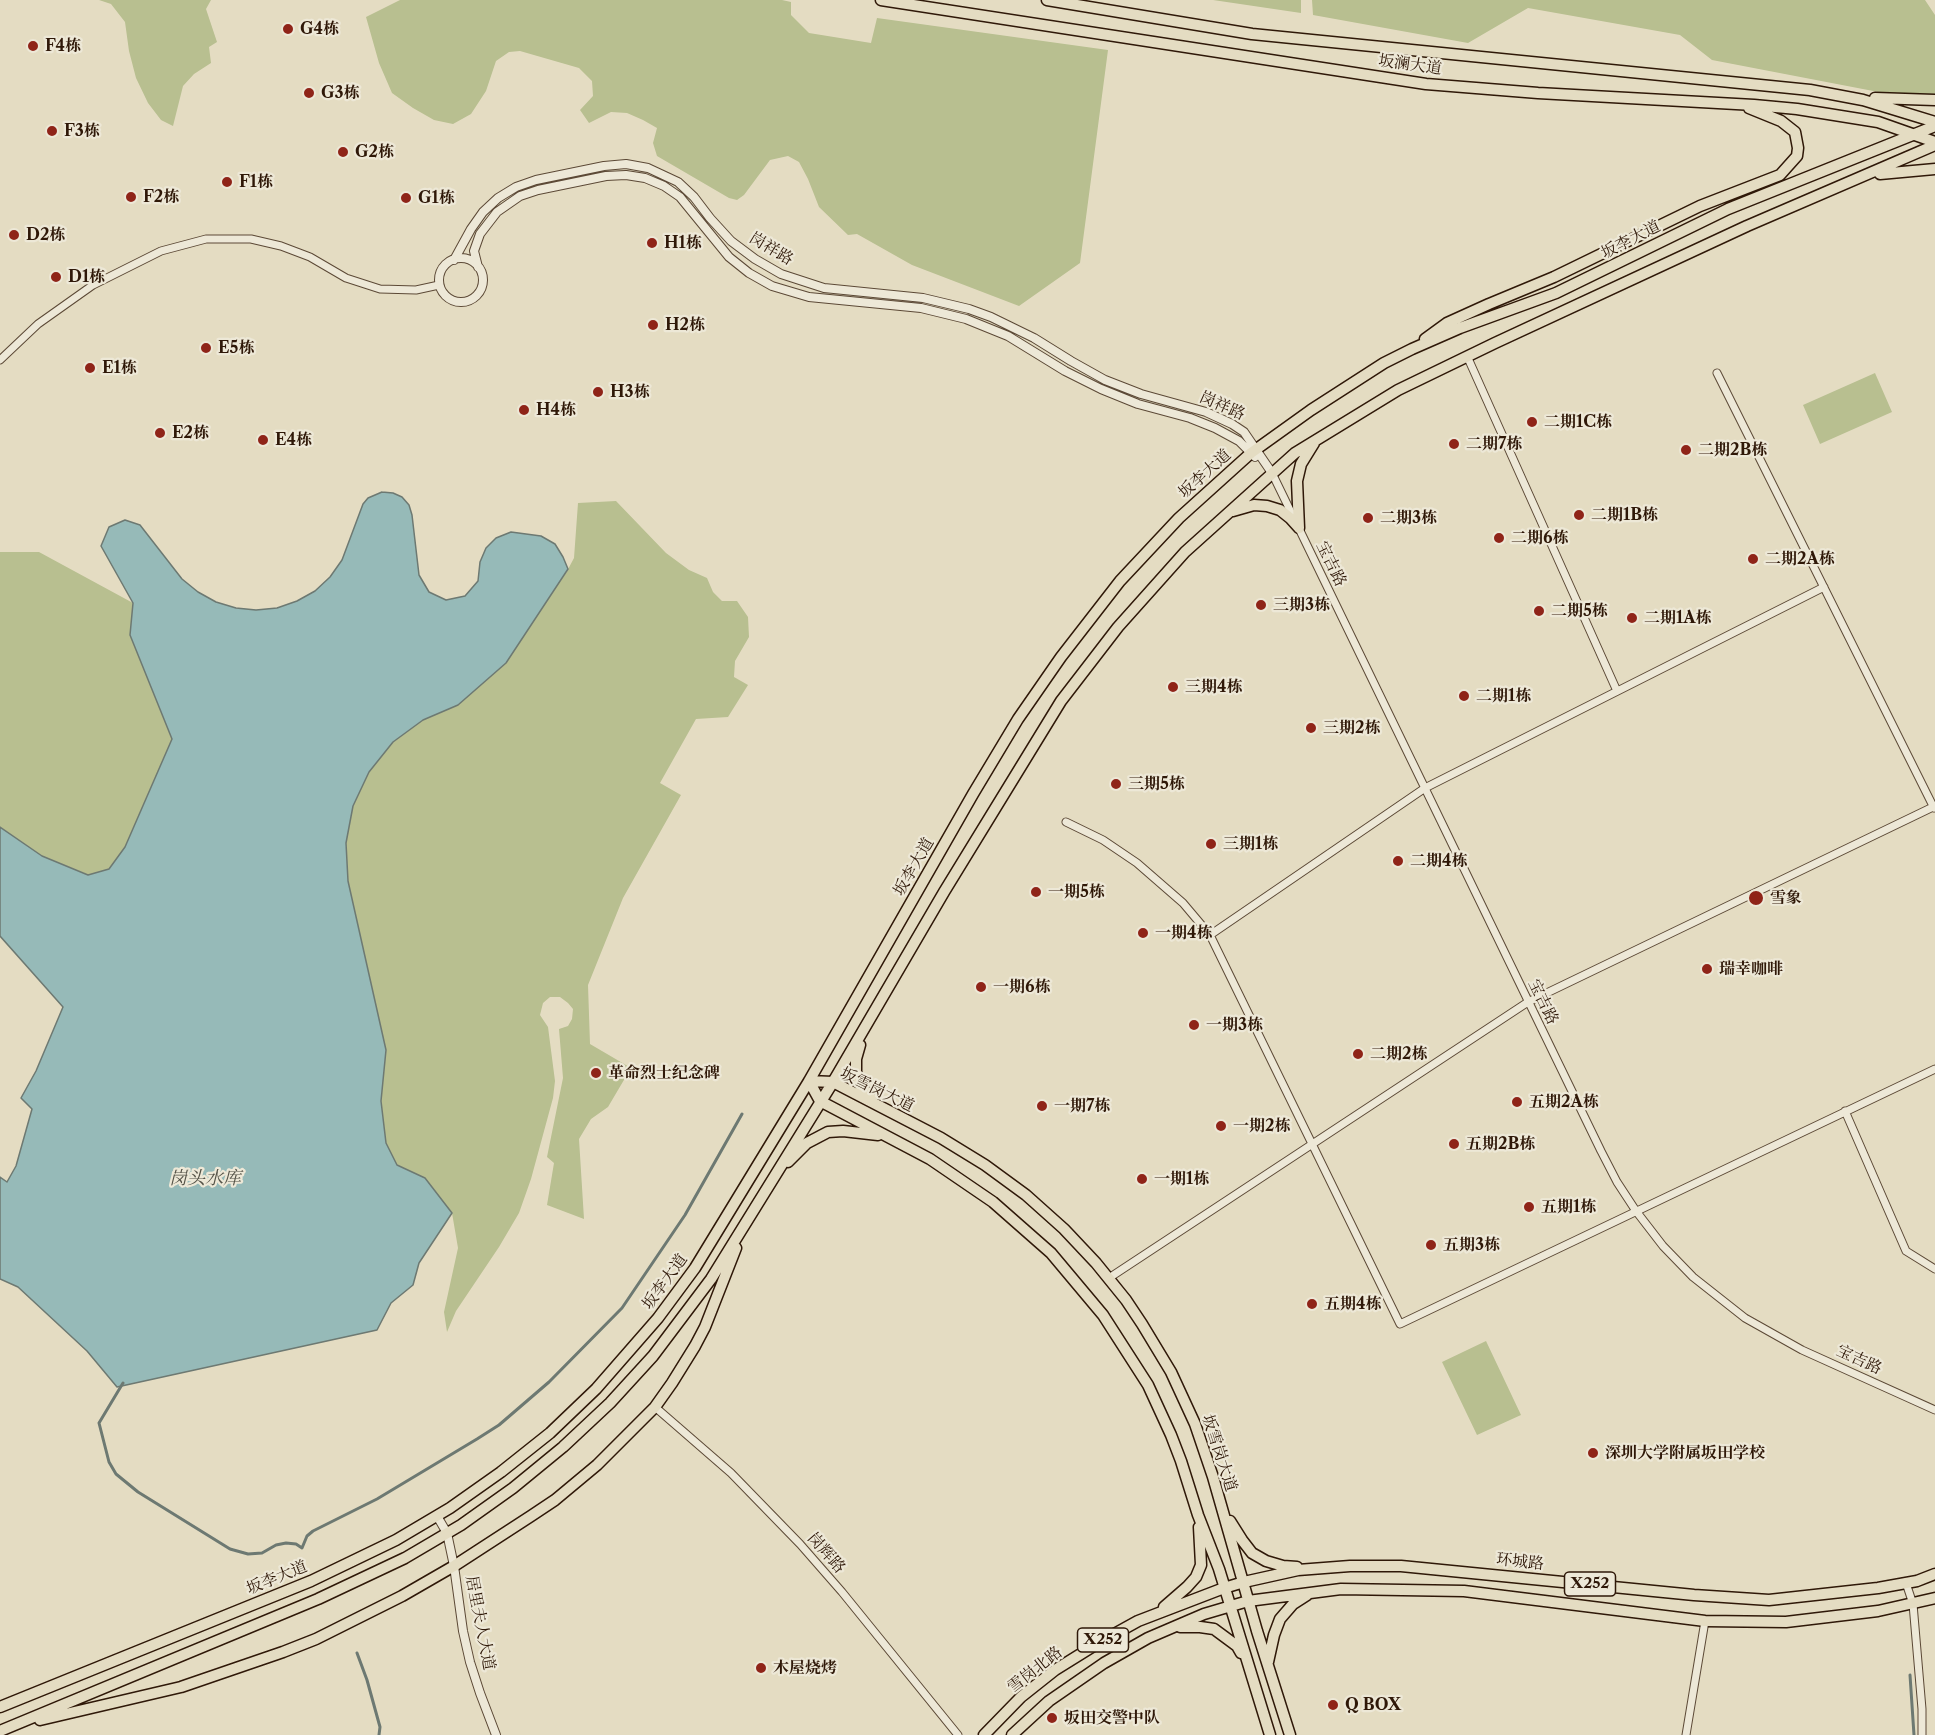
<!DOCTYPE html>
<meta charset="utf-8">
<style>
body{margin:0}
canvas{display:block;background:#e4dcc2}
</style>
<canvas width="1935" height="1735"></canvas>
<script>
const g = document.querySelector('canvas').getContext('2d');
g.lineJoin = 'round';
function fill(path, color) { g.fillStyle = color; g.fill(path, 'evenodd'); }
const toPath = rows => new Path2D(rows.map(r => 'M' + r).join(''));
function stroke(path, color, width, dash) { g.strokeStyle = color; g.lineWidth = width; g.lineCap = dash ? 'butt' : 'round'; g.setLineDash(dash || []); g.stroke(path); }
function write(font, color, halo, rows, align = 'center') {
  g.font = font + ' "Libre Caslon Text","Noto Serif SC",serif'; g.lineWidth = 4.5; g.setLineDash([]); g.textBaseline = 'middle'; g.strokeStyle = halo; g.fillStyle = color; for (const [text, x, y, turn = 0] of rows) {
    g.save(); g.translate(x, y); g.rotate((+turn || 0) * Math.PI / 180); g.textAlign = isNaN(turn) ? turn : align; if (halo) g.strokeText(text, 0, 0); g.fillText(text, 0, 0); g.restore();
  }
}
fill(toPath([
 [99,0,211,0,206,9,217,42,209,47,211,63,194,74,183,86,173,126,161,120,148,103,136,78,129,51,125,22,111,4],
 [400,0,782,0,791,2,791,15,809,33,871,43,877,18,1108,50,1080,263,1019,306,912,265,857,234,848,235,819,207,808,179,799,162,788,156,770,160,744,195,737,200,729,198,657,156,653,143,657,128,643,120,627,113,611,112,589,123,580,110,593,96,592,81,579,68,520,51,509,52,496,61,486,91,471,114,453,124,434,120,413,108,392,93,379,63,366,17],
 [1213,0,1301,0,1301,13],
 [1312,0,1925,0,1935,15,1935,95,1894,95,1712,60,1680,35,1528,8,1468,43,1313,15],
 [1875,373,1892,412,1820,444,1803,405],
 [616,501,666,553,689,570,707,578,713,592,722,601,737,601,748,617,749,637,735,661,734,677,748,685,728,717,696,719,660,783,681,795,623,898,588,985,590,1044,631,1068,608,1107,591,1119,579,1139,584,1219,547,1205,554,1163,547,1157,563,1078,559,1029,568,1026,572,1019,573,1009,568,1003,560,997,550,997,543,1003,540,1015,548,1027,555,1081,553,1098,531,1179,519,1213,499,1247,456,1311,447,1332,444,1312,458,1248,452,1213,425,1178,397,1165,386,1143,381,1101,386,1050,348,881,346,843,353,806,369,772,393,742,423,720,458,705,566,573,574,558,578,503],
 [0,552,39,552,133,603,130,635,172,739,125,847,109,869,89,875,42,856,0,827],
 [1486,1341,1521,1415,1477,1435,1442,1362]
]), '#b8bf90');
const water = toPath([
 [382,492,393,493,402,497,409,505,412,515,419,575,429,592,446,600,465,596,478,581,480,562,486,548,496,538,511,532,541,536,555,544,563,557,568,569,506,663,458,705,423,720,393,742,369,772,353,806,346,843,348,881,386,1050,381,1101,386,1143,397,1165,425,1178,452,1213,419,1263,413,1285,391,1303,377,1330,117,1387,87,1351,18,1287,0,1279,0,1177,7,1182,16,1166,32,1109,21,1098,36,1071,63,1007,0,936,0,827,42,856,88,875,109,869,125,847,172,739,130,635,133,603,101,546,109,527,125,520,140,525,182,579,198,592,216,602,236,608,256,610,277,608,297,601,315,591,330,577,342,560,363,504,368,498,382,492]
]);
fill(water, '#96bab8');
stroke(water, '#6d7972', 1.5);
stroke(toPath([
 [123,1383,99,1423,109,1462,116,1474,138,1492,230,1549,248,1554,262,1553,276,1545,286,1543,296,1544,302,1548,307,1536,313,1531,377,1499,477,1439,499,1425,549,1382,622,1308,685,1215,742,1114],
 [357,1653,367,1680,380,1727,379,1735],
 [1910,1675,1914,1735]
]), '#6d7972', 3);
const minor = toPath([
 [1467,356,1617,691],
 [0,360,38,324,93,285,161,251,206,239,251,239,281,246,310,257,346,278,380,289,416,290,439,285],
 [1717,373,1934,808],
 [1272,473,1601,1151,1617,1182,1636,1211,1663,1246,1693,1277,1745,1318,1802,1350,1935,1410],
 [1066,822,1103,840,1137,863,1183,903,1210,935,1400,1324,1935,1069],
 [1210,935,1425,788,1824,587],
 [1845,1111,1906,1251,1935,1269],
 [1109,1278,1528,1002,1935,806],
 [655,1407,731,1473,800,1544,842,1592,958,1735],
 [1906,1583,1913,1604,1922,1709,1922,1735],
 [1686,1735,1705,1621]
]);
const tertiary = toPath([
 '439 280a22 22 0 1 1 44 0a22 22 0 1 1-44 0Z',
 [454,260,471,229,483,212,498,198,516,187,536,180,604,166,626,164,648,168,678,182,694,197,710,218,731,241,755,259,781,274,824,288,923,298,969,309,991,317,1034,338,1071,361,1105,380,1141,394,1206,412,1232,424,1244,432,1272,473],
 [478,267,474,251,480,234,497,212,520,196,538,190,606,176,626,175,645,178,664,186,680,197,729,257,749,273,772,286,809,297,921,308,966,319,1008,336,1065,371,1101,389,1138,404,1190,418,1215,428,1239,441,1255,457],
 [437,1516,447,1533,454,1566,463,1631,470,1662,480,1693,496,1735]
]);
const primary = toPath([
 [881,0,1426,84,1538,93,1754,105,1797,109,1878,122,1935,142],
 [1047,0,1252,34,1810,90,1863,100,1935,122],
 [1875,98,1935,100],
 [1880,174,1935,169],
 [1425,339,1447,323,1489,304,1554,277,1700,206,1780,175,1797,156,1798,148,1795,132,1781,121,1749,108],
 [1233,511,1254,505,1267,506,1280,510,1290,518,1299,528],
 [1299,528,1297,481,1301,464,1314,443],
 [860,1045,856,1059,856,1072,860,1085,872,1099],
 [809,1081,833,1082,941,1138,985,1165,1026,1195,1064,1229,1096,1263,1126,1300,1142,1324,1171,1372,1195,1424,1213,1477,1257,1631,1290,1735],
 [809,1081,820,1101,930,1159,993,1202,1051,1253,1103,1315,1148,1385,1171,1435,1181,1461,1198,1515,1219,1569,1270,1735],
 [788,1162,807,1143,828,1132,843,1131,878,1135],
 [1230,1521,1242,1540,1252,1553,1266,1561,1283,1566,1297,1567],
 [1164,1607,1187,1587,1196,1577,1201,1565,1199,1527],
 [1180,1627,1200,1627,1214,1629,1237,1646,1241,1653],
 [1268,1662,1274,1635,1280,1619,1293,1604,1307,1595],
 [0,1707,311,1581,396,1540,450,1508,501,1472,550,1433,596,1389,658,1318,695,1268,809,1081,973,794,1018,719,1061,657,1120,581,1179,518,1251,453,1311,410,1384,363,1412,349,1460,328,1556,293,1728,209,1935,126],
 [40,1720,181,1687,283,1652,316,1639,402,1596,454,1566,531,1516,555,1500,597,1465,655,1407,672,1383,695,1346,705,1327,736,1248],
 [0,1731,318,1599,405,1558,461,1525,513,1488,563,1447,610,1403,653,1356,711,1279,833,1082,944,892,1061,701,1118,627,1185,552,1295,453,1398,390,1495,343,1747,226,1935,145],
 [984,1735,1021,1697,1055,1670,1100,1642,1138,1621,1224,1588,1244,1582,1298,1570,1350,1566,1401,1566,1694,1595,1769,1600,1878,1588,1917,1581,1935,1574],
 [1012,1735,1049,1701,1104,1663,1148,1638,1204,1614,1248,1601,1341,1589,1464,1591,1705,1621,1786,1622,1878,1611,1935,1598]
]);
stroke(minor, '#5c4936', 9);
stroke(tertiary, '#5c4936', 10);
stroke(primary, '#2f1808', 13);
stroke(minor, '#ede8d7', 7);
stroke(tertiary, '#ede8d7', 8);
stroke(primary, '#e4dcc2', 10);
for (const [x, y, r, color] of [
 [288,29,6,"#8f2418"],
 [33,46,6,"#8f2418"],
 [309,93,6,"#8f2418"],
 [52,131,6,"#8f2418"],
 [343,152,6,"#8f2418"],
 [227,182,6,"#8f2418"],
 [131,197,6,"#8f2418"],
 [406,198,6,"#8f2418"],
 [14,235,6,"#8f2418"],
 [652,243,6,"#8f2418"],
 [56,277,6,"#8f2418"],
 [653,325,6,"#8f2418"],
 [206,348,6,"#8f2418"],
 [90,368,6,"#8f2418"],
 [598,392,6,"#8f2418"],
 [524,410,6,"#8f2418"],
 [1532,422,6,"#8f2418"],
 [160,433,6,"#8f2418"],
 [263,440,6,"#8f2418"],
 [1454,444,6,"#8f2418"],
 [1686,450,6,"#8f2418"],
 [1579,515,6,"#8f2418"],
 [1368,518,6,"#8f2418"],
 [1499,538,6,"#8f2418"],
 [1753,559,6,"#8f2418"],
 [1261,605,6,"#8f2418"],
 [1539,611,6,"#8f2418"],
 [1632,618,6,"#8f2418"],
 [1173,687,6,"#8f2418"],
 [1464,696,6,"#8f2418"],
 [1311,728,6,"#8f2418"],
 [1116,784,6,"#8f2418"],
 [1211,844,6,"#8f2418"],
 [1398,861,6,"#8f2418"],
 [1036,892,6,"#8f2418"],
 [1756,898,8,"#8f2418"],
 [1143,933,6,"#8f2418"],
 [1707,969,6,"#8f2418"],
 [981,987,6,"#8f2418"],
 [1194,1025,6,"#8f2418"],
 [1358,1054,6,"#8f2418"],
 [596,1073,6,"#8f2418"],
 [1517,1102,6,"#8f2418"],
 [1042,1106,6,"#8f2418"],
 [1221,1126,6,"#8f2418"],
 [1454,1144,6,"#8f2418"],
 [1142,1179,6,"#8f2418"],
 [1529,1207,6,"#8f2418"],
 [1431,1245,6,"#8f2418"],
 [1312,1304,6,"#8f2418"],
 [1593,1453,6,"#8f2418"],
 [761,1668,6,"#8f2418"],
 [1333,1705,6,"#8f2418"],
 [1052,1718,6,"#8f2418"]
]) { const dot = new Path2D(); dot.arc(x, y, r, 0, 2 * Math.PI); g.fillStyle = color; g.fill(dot); stroke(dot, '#ede8d7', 2); }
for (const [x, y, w] of [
 [1590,1584,51],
 [1103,1640,51]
]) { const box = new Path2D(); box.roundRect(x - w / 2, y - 12, w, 24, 4.5); g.fillStyle = '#ede8d7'; g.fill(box); stroke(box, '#2f1808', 1.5); }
write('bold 15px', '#2f1808', null, [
 ["X252",1590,1584],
 ["X252",1103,1640]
]);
write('bold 16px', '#2f1808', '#ede8d7', [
 ["G4栋",300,29],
 ["F4栋",45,46],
 ["G3栋",321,93],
 ["F3栋",64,131],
 ["G2栋",355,152],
 ["F1栋",239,182],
 ["F2栋",143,197],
 ["G1栋",418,198],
 ["D2栋",26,235],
 ["H1栋",664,243],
 ["D1栋",68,277],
 ["H2栋",665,325],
 ["E5栋",218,348],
 ["E1栋",102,368],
 ["H3栋",610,392],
 ["H4栋",536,410],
 ["二期1C栋",1544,422],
 ["E2栋",172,433],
 ["E4栋",275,440],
 ["二期7栋",1466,444],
 ["二期2B栋",1698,450],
 ["二期1B栋",1591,515],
 ["二期3栋",1380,518],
 ["二期6栋",1511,538],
 ["二期2A栋",1765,559],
 ["三期3栋",1273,605],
 ["二期5栋",1551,611],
 ["二期1A栋",1644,618],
 ["三期4栋",1185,687],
 ["二期1栋",1476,696],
 ["三期2栋",1323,728],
 ["三期5栋",1128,784],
 ["三期1栋",1223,844],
 ["二期4栋",1410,861],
 ["一期5栋",1048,892],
 ["雪象",1770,898],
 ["一期4栋",1155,933],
 ["瑞幸咖啡",1719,969],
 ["一期6栋",993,987],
 ["一期3栋",1206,1025],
 ["二期2栋",1370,1054],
 ["革命烈士纪念碑",608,1073],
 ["五期2A栋",1529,1102],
 ["一期7栋",1054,1106],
 ["一期2栋",1233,1126],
 ["五期2B栋",1466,1144],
 ["一期1栋",1154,1179],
 ["五期1栋",1541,1207],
 ["五期3栋",1443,1245],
 ["五期4栋",1324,1304],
 ["深圳大学附属坂田学校",1605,1453],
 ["木屋烧烤",773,1668],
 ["Q BOX",1345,1705],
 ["坂田交警中队",1064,1718]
], 'left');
write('16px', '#2f1808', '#ede8d7', [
 ["坂澜大道",1410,65,8],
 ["坂李大道",1631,240,-27],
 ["岗祥路",771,249,31],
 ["岗祥路",1222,406,24],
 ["坂李大道",1205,474,-42],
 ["宝吉路",1331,564,64],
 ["坂李大道",914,867,-60],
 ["宝吉路",1543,1002,64],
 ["坂雪岗大道",877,1090,26],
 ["坂李大道",665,1282,-54],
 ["宝吉路",1859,1360,25],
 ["坂雪岗大道",1219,1453,72],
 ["岗辉路",826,1553,49],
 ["环城路",1520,1562,6],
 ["坂李大道",277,1578,-22],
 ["居里夫人大道",480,1623,79],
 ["雪岗北路",1035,1670,-38]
]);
write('italic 18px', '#535146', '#ede8d7', [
 ["岗头水库",205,1179]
]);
</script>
